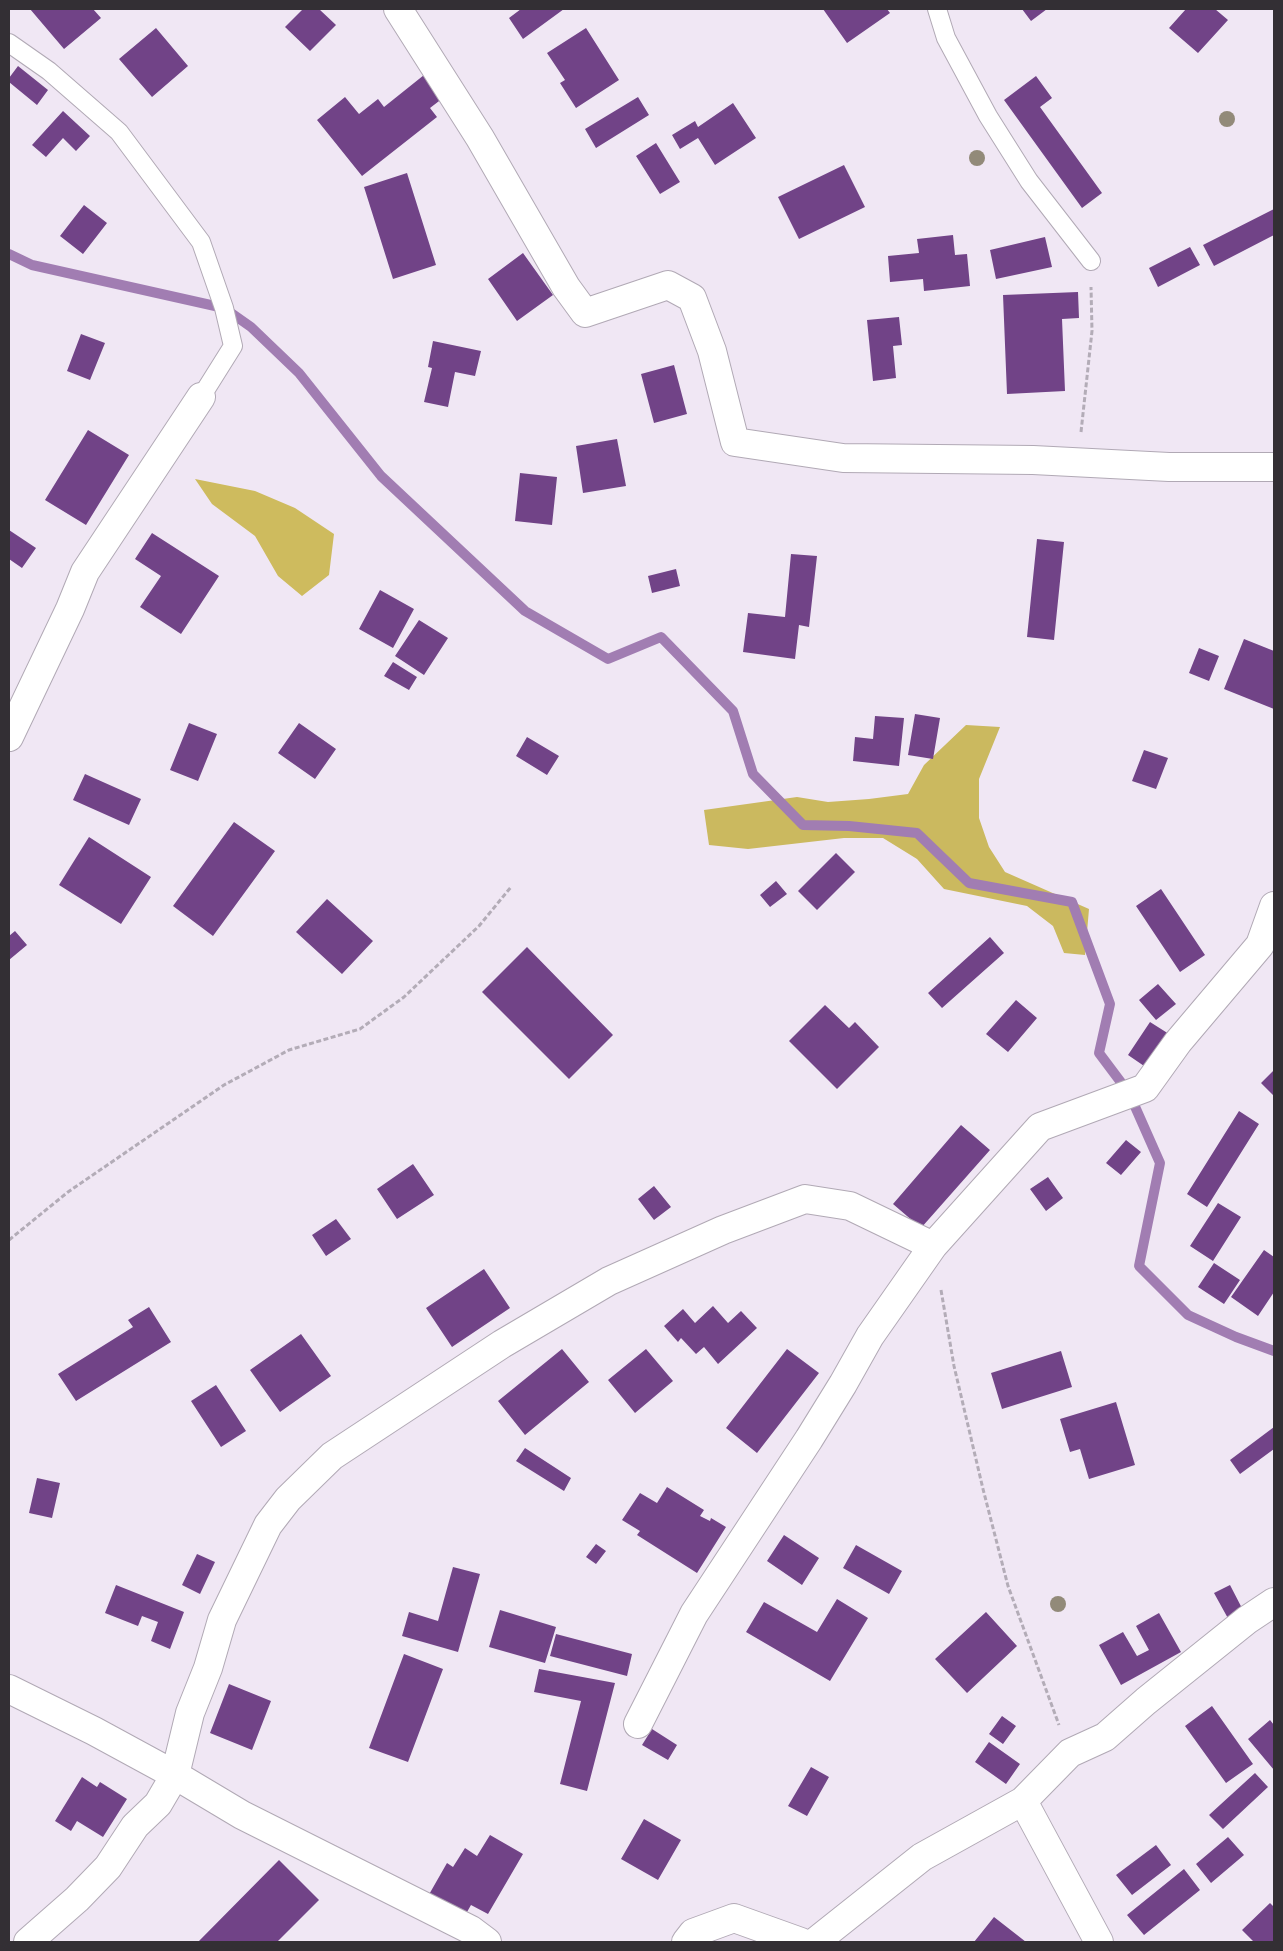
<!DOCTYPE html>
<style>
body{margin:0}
#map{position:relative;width:1283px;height:1951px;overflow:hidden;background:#f0e7f4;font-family:Figtree,sans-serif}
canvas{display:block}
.frame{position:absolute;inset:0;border:10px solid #332f34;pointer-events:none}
</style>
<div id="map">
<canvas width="1283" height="1951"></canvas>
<div class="frame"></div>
</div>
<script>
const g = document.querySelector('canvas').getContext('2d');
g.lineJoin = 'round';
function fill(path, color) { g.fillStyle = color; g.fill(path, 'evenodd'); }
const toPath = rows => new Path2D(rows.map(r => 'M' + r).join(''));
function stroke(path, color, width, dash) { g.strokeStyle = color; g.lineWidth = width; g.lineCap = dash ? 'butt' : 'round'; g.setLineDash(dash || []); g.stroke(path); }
fill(toPath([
 [966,725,1000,727,979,779,979,818,989,847,1005,872,1089,909,1085,955,1064,953,1053,926,1027,906,944,889,917,859,883,838,844,838,748,849,709,845,704,810,797,797,828,802,869,799,908,794,924,765]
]), '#cbb95f');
fill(toPath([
 [195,479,255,491,295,508,334,534,329,575,302,596,278,576,255,536,212,504]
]), '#cebb5e');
stroke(toPath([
 [9,254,32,265,224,308,251,327,299,373,381,476,525,611,608,659,661,637,733,711,753,774,803,825,849,826,917,833,969,883,1072,902,1110,1004,1099,1053,1129,1093,1160,1163,1139,1266,1188,1315,1236,1337,1274,1351]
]), '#a17db2', 10);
fill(toPath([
 [30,9,93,9,101,18,64,49],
 [303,9,319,9,336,25,310,51,285,27],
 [521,9,564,9,523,39,509,18],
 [823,9,887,9,890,13,847,43],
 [1022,9,1047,9,1031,21],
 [1186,9,1215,9,1228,20,1198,53,1169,28],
 [156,28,188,66,152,97,119,59],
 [586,28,619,80,576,108,560,83,565,80,547,53],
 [18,66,48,90,37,105,9,82,9,78],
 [424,75,443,98,430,108,437,117,362,176,317,120,345,97,359,114,378,99,384,107],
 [1036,76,1052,98,1040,107,1102,193,1082,208,1004,100],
 [638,97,649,115,596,148,585,129],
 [733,103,756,138,715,165,698,138,680,149,672,135,695,121,698,127],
 [63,111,90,136,76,151,63,138,46,157,32,145],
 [656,143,680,182,660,194,636,156],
 [844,165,865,207,799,239,778,197],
 [407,173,436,265,393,279,364,187],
 [84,205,107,223,83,254,60,236],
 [1274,209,1274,235,1214,266,1203,245],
 [953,235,955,255,967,254,970,286,924,291,923,279,890,282,888,256,919,253,917,239],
 [1045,237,1052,267,996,279,990,250],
 [1190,247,1200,265,1158,287,1149,268],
 [523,253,553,295,517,321,488,279],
 [1078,292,1079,318,1062,319,1065,391,1007,394,1003,295],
 [899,317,902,345,893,346,896,378,873,381,867,320],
 [81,334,105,343,90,380,67,371],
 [433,341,481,351,475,376,455,372,448,407,424,402,432,368,428,367],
 [674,365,687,414,654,423,641,374],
 [88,430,129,455,86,525,45,500],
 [617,439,626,486,583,493,576,446],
 [520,473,557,477,552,525,515,521],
 [9,530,36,548,22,568,9,559],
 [152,533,219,576,181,634,140,607,161,576,135,559],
 [1037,539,1064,542,1054,640,1027,637],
 [791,554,817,556,809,627,799,625,795,659,743,652,748,613,785,617],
 [676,569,680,586,652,593,648,576],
 [380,590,414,609,393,648,359,629],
 [419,620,448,638,424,675,395,656],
 [1244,639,1274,651,1274,709,1224,689],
 [1199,648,1219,656,1209,681,1189,673],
 [393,662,417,677,409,690,384,676],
 [915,714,940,718,933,759,908,755],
 [875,716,904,718,899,766,853,761,855,737,873,739],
 [189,723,217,734,198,781,170,770],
 [299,723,336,749,315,779,278,753],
 [527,737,559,756,547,775,516,756],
 [1144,750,1168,758,1156,789,1132,781],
 [85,774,141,799,129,825,73,800],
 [234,822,275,851,213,936,173,906],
 [89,837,151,877,121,924,59,885],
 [836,853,855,872,817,910,798,891],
 [776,881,787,894,770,907,760,895],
 [1161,889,1205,955,1180,972,1136,906],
 [327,899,373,941,342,974,296,932],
 [15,931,27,945,9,960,9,936],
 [990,937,1004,953,942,1008,928,993],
 [527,947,613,1035,569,1079,482,992],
 [1158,984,1176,1004,1156,1020,1139,1000],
 [1016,1000,1037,1018,1008,1052,986,1034],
 [825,1005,849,1028,855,1022,879,1047,837,1089,789,1041],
 [1150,1022,1169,1034,1147,1068,1128,1055],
 [1274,1070,1274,1094,1273,1095,1261,1083],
 [1239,1111,1259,1124,1207,1207,1187,1194],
 [961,1125,990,1150,921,1228,893,1204],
 [1126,1140,1141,1152,1121,1175,1106,1163],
 [413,1164,434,1195,397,1219,377,1189],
 [1048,1177,1063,1198,1046,1211,1030,1189],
 [654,1186,671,1207,654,1220,638,1199],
 [1218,1203,1241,1217,1213,1261,1190,1246],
 [336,1219,351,1239,326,1256,312,1235],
 [1264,1250,1274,1257,1274,1292,1258,1316,1231,1297],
 [1214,1263,1240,1280,1224,1304,1198,1287],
 [484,1269,510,1308,452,1347,426,1308],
 [713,1306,728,1323,741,1311,757,1328,718,1364,704,1347,696,1354,681,1338,678,1342,664,1326,683,1309,695,1323],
 [149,1307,171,1342,76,1401,58,1374,133,1327,128,1320],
 [301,1334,331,1376,280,1412,250,1370],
 [562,1349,589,1382,525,1435,498,1401],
 [646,1349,673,1381,635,1413,608,1380],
 [787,1349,819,1373,757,1453,726,1428],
 [1061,1351,1072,1387,1002,1409,991,1373],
 [216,1385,246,1431,221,1447,191,1401],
 [1116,1402,1135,1465,1089,1479,1080,1449,1070,1452,1060,1419],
 [1274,1427,1274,1449,1240,1474,1230,1460],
 [525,1448,571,1478,564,1491,516,1461],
 [37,1478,60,1483,52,1518,29,1513],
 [667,1487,704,1510,700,1516,710,1521,711,1518,726,1527,697,1573,637,1535,640,1531,622,1520,640,1493,657,1503],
 [784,1535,819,1558,802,1585,767,1561],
 [596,1544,606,1551,596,1564,586,1557],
 [856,1545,902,1571,889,1594,843,1568],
 [197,1554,215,1562,200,1594,182,1585],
 [453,1567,480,1574,458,1652,402,1636,409,1612,438,1621],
 [116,1585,184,1612,170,1649,151,1641,158,1622,142,1616,138,1626,105,1613],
 [1230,1585,1245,1614,1230,1622,1214,1593],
 [837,1599,868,1618,830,1681,746,1632,764,1602,817,1632],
 [500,1610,556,1627,545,1663,489,1647],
 [986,1612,1017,1646,967,1693,935,1659],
 [1159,1613,1181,1652,1121,1685,1099,1645,1123,1632,1137,1656,1149,1650,1136,1626],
 [556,1634,632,1654,627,1676,550,1656],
 [404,1654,443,1669,408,1762,369,1748],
 [539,1669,615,1683,587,1791,560,1784,581,1701,534,1692],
 [229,1684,271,1701,252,1750,210,1733],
 [1212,1706,1253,1764,1226,1783,1185,1726],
 [1002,1716,1016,1726,1003,1744,989,1734],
 [1270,1720,1274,1725,1274,1770,1248,1739],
 [652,1729,677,1745,668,1760,642,1745],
 [989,1742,1020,1764,1006,1784,975,1762],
 [811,1767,829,1777,807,1816,788,1806],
 [1255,1773,1268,1787,1223,1829,1209,1815],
 [82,1777,97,1787,100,1782,127,1799,103,1837,77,1821,71,1831,55,1821],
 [644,1819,681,1840,658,1880,621,1859],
 [490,1835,523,1854,488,1914,471,1905,463,1919,427,1898,447,1863,453,1867,465,1848,477,1856],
 [1228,1837,1244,1855,1211,1883,1196,1864],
 [1156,1845,1171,1865,1132,1895,1116,1875],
 [279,1860,319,1900,277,1942,198,1942],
 [1184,1869,1200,1890,1144,1935,1127,1915],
 [1270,1903,1274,1907,1274,1942,1254,1942,1242,1930],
 [994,1917,1026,1942,974,1942]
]), '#714387');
const lane = toPath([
 [937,9,946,38,988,116,1029,181,1091,261],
 [9,43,49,71,119,132,201,242,224,308,233,346,201,397]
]);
const street = toPath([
 [398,9,480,138,566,287,585,313,668,285,692,298,712,351,735,442,843,458,1033,460,1169,467,1274,467],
 [9,737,70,609,85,572,201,397],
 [933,1246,1040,1127,1145,1088,1178,1042,1260,945,1274,906],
 [9,1689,94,1731,175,1775,242,1815,471,1930,487,1942],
 [1023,1801,1099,1942],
 [28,1942,77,1899,108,1867,135,1826,158,1804,175,1775,190,1713,208,1668,222,1620,268,1525,288,1499,332,1456,502,1344,609,1281,723,1230,805,1199,850,1206,933,1246,870,1336,843,1384,809,1439,694,1614,638,1724],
 [686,1942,693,1933,734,1918,801,1942],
 [815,1942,922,1857,1023,1801,1070,1753,1105,1737,1146,1701,1247,1620,1274,1602]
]);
stroke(lane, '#b1a9b5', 20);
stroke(street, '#b1a9b5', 30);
stroke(toPath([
 [1081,432,1092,331,1091,287],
 [9,1240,68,1192,224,1085,289,1050,360,1029,404,997,479,926,511,887],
 [941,1290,954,1366,983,1489,1008,1586,1059,1725]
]), '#b3acb7', 3, [5, 2.5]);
stroke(lane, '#fff', 18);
stroke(street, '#fff', 28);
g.fillStyle = '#928a79';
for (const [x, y] of [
 [1227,119],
 [977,158],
 [1058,1604]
]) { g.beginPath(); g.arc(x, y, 8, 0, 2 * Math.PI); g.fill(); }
</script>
